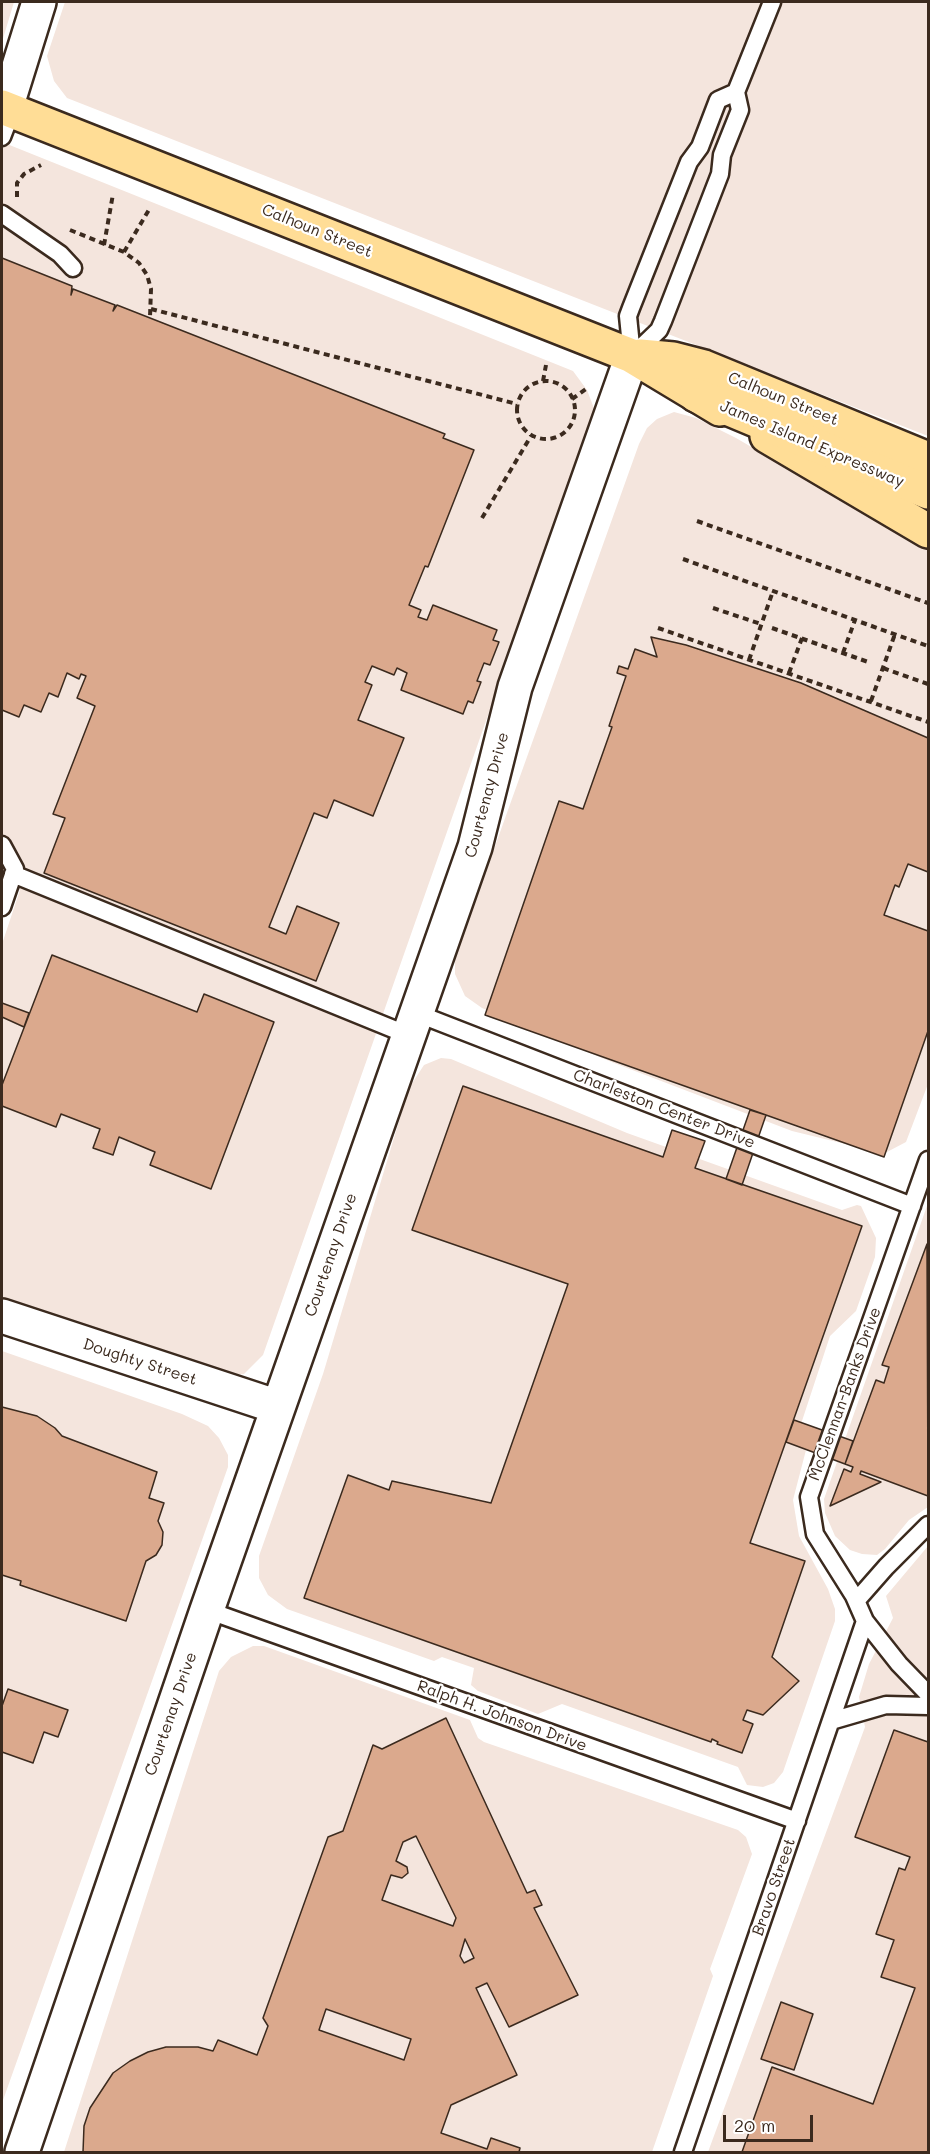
<!DOCTYPE html>
<style>
body{margin:0}
#map{position:relative;width:930px;height:2154px;overflow:hidden;background:#fff;font-family:Mali,sans-serif}
canvas{display:block}
.frame{position:absolute;inset:0;border:3px solid #3b2a1e;pointer-events:none}
.scale{position:absolute;left:723px;top:2115px;width:90px;height:27px;box-sizing:border-box;border:3px solid #3b2a1e;border-top:0;padding-left:8px;font-size:18px;line-height:21px;white-space:nowrap;color:#3b2a1e;-webkit-text-stroke:4px #fff;paint-order:stroke}
</style>
<div id="map">
<canvas width="930" height="2154"></canvas>
<div class="frame"></div>
<div class="scale">20 m</div>
</div>
<script>
const g = document.querySelector('canvas').getContext('2d');
g.lineJoin = 'round';
function fill(path, color) { g.fillStyle = color; g.fill(path, 'evenodd'); }
const toPath = rows => new Path2D(rows.map(r => 'M' + r).join(''));
function stroke(path, color, width, dash) { g.strokeStyle = color; g.lineWidth = width; g.lineCap = dash ? 'butt' : 'round'; g.setLineDash(dash || []); g.stroke(path); }
function write(font, color, halo, rows, align = 'center') {
  g.font = font + ' Mali,sans-serif'; g.lineWidth = 4.5; g.setLineDash([]); g.textBaseline = 'middle'; g.strokeStyle = halo; g.fillStyle = color; for (const [text, x, y, turn = 0] of rows) {
    g.save(); g.translate(x, y); g.rotate((+turn || 0) * Math.PI / 180); g.textAlign = isNaN(turn) ? turn : align; if (halo) g.strokeText(text, 0, 0); g.fillText(text, 0, 0); g.restore();
  }
}
fill(toPath([
 [2,2,14,2,2,42],
 [65,2,928,2,928,436,67,98,54,81,47,56],
 [2,142,573,371,587,390,595,411,263,1355,244,1374,222,1376,2,1299,2,944,20,890,2,879],
 [674,412,696,418,736,438,928,550,928,1084,906,1142,887,1152,874,1151,792,1131,614,1063,482,1008,465,996,455,974,455,958,639,444,647,428,657,419],
 [441,1058,451,1059,627,1133,842,1210,857,1205,861,1206,876,1238,875,1257,856,1311,830,1336,801,1424,806,1450,793,1500,799,1536,828,1589,835,1609,835,1621,783,1772,774,1783,763,1787,747,1785,738,1767,562,1704,538,1714,478,1691,471,1685,474,1668,442,1657,434,1661,287,1609,268,1595,259,1578,259,1556,323,1374,409,1088,424,1065],
 [928,1203,928,1507,909,1520,885,1549,877,1555,862,1554,850,1550,835,1536,825,1513,824,1499],
 [2,1351,182,1414,208,1426,219,1438,228,1455,228,1467,2,2103],
 [928,1546,928,2152,708,2152,865,1727,859,1697,869,1664,893,1618,886,1596],
 [253,1646,264,1646,470,1720,478,1738,484,1742,738,1830,746,1837,752,1854,710,1969,713,1976,652,2152,64,2152,219,1671,231,1657]
]), '#f4e5dd');
const building = toPath([
 [2,258,72,286,71,295,73,289,115,305,113,311,117,305,445,434,443,438,474,450,428,567,425,566,409,605,421,610,418,617,427,620,433,605,497,630,493,640,499,642,490,665,484,663,477,681,481,682,473,703,468,701,463,714,401,690,407,673,397,668,394,675,372,666,365,682,372,685,358,720,404,738,373,816,334,800,327,818,314,813,269,927,286,934,297,906,339,923,316,981,44,873,65,818,53,814,95,706,77,698,86,676,81,674,79,679,67,673,58,697,49,693,41,712,24,705,19,717,2,710,2,258],
 [651,637,686,645,801,683,928,738,928,872,908,864,899,887,895,885,884,915,928,931,928,1031,884,1157,485,1015,559,801,583,809,612,727,609,726,626,676,617,673,619,666,628,669,635,649,657,657,651,637],
 [52,955,197,1012,204,994,274,1022,211,1189,150,1165,155,1152,119,1137,113,1155,93,1148,100,1129,61,1114,56,1127,2,1106,2,1085,52,955],
 [2,1003,29,1013,24,1027,2,1017,2,1003],
 [463,1086,663,1157,672,1130,705,1141,695,1168,862,1226,750,1543,805,1561,772,1657,799,1681,763,1715,747,1710,743,1720,753,1724,742,1753,717,1744,718,1742,712,1739,711,1742,304,1598,348,1475,389,1490,392,1481,491,1503,568,1284,412,1230,463,1086],
 [750,1110,766,1115,742,1185,726,1179,750,1110],
 [927,1244,928,1496,861,1471,860,1474,881,1482,830,1506,844,1469,851,1472,853,1467,845,1464,876,1380,884,1383,889,1367,882,1365,927,1244],
 [2,1407,37,1416,55,1428,62,1436,157,1472,149,1498,164,1503,158,1521,163,1532,162,1545,156,1555,146,1561,126,1621,20,1585,21,1581,2,1575,2,1407],
 [794,1420,853,1441,845,1464,786,1442,794,1420],
 [8,1689,68,1710,58,1737,44,1732,33,1763,2,1752,2,1706,8,1689],
 [446,1718,527,1893,535,1890,542,1905,534,1908,578,1995,509,2027,487,1983,476,1988,517,2075,451,2105,441,2133,487,2149,491,2138,520,2148,519,2152,83,2152,84,2126,90,2108,113,2073,130,2061,148,2052,166,2047,198,2047,213,2051,218,2040,257,2055,268,2026,263,2018,328,1837,343,1831,373,1745,382,1749,446,1718],
 [416,1836,456,1918,453,1926,382,1900,391,1875,402,1878,408,1873,407,1867,396,1861,403,1842,416,1836],
 [465,1939,474,1958,464,1963,460,1956,465,1939],
 [326,2009,411,2039,404,2060,319,2030,326,2009],
 [894,1730,928,1742,928,2152,742,2152,772,2067,873,2104,915,1988,881,1977,894,1940,876,1934,899,1868,905,1870,910,1857,855,1837,894,1730],
 [781,2002,813,2014,794,2070,761,2059,781,2002]
]);
fill(building, '#dba98d');
stroke(building, '#3b2a1e', 1.5);
const service = toPath([
 [2,137,12,111],
 [2,214,60,254,73,268],
 [633,355,659,330,663,321,720,174,722,155,740,110,736,92,772,2],
 [632,356,628,316,631,308,689,162,700,147,718,100,736,92],
 [2,845,15,869,2,907],
 [13,874,408,1035],
 [416,1013,912,1206],
 [928,1160,809,1497,815,1534,854,1596,865,1621,899,1664,928,1694],
 [857,1600,886,1567,928,1525],
 [207,1610,797,1821],
 [831,1721,886,1705,928,1706],
 [683,2152,865,1621]
]);
const minor = toPath([
 [6,108,39,2]
]);
const tertiary = toPath([
 [2,1316,278,1407],
 [22,2152,207,1610,475,847,515,687,632,356]
]);
const primary = toPath([
 [2,107,632,356,720,409],
 [640,356,673,359,704,367,928,459],
 [767,436,928,531]
]);
const motorway = toPath([
 [696,395,928,492]
]);
stroke(service, '#3b2a1e', 21);
stroke(minor, '#3b2a1e', 38);
stroke(tertiary, '#3b2a1e', 38);
stroke(primary, '#3b2a1e', 38);
stroke(motorway, '#3b2a1e', 38);
stroke(toPath([
 [17,197,17,183,24,174,41,165],
 [70,230,124,252,139,263,147,275,151,289,150,317],
 [104,245,113,194],
 [124,252,150,208],
 [151,309,517,404],
 '517 410a29 29 0 1 1 58 0a29 29 0 1 1-58 0Z',
 [543,381,546,365],
 [572,399,586,389],
 [482,518,531,436],
 [697,521,928,603],
 [683,559,928,646],
 [713,608,761,624],
 [658,628,928,722],
 [772,628,871,663],
 [843,653,855,620],
 [749,660,773,591],
 [883,668,928,684],
 [789,673,802,638],
 [871,701,895,634]
]), '#3b2a1e', 4, [6, 4.5]);
stroke(service, '#fff', 16);
stroke(minor, '#fff', 33);
stroke(tertiary, '#fff', 33);
stroke(primary, '#ffdd96', 33);
stroke(motorway, '#ffdd96', 33);
write('16px', '#3b2a1e', '#fff', [
 ["Calhoun Street",317,231,22],
 ["Calhoun Street",783,399,22],
 ["James Island Expressway",812,444,23],
 ["Courtenay Drive",487,795,-75],
 ["Charleston Center Drive",664,1109,21],
 ["Courtenay Drive",331,1255,-71],
 ["Doughty Street",140,1362,18],
 ["McClennan-Banks Drive",845,1394,-70],
 ["Courtenay Drive",171,1714,-71],
 ["Ralph H. Johnson Drive",502,1716,20],
 ["Bravo Street",774,1887,-71]
]);
</script>
